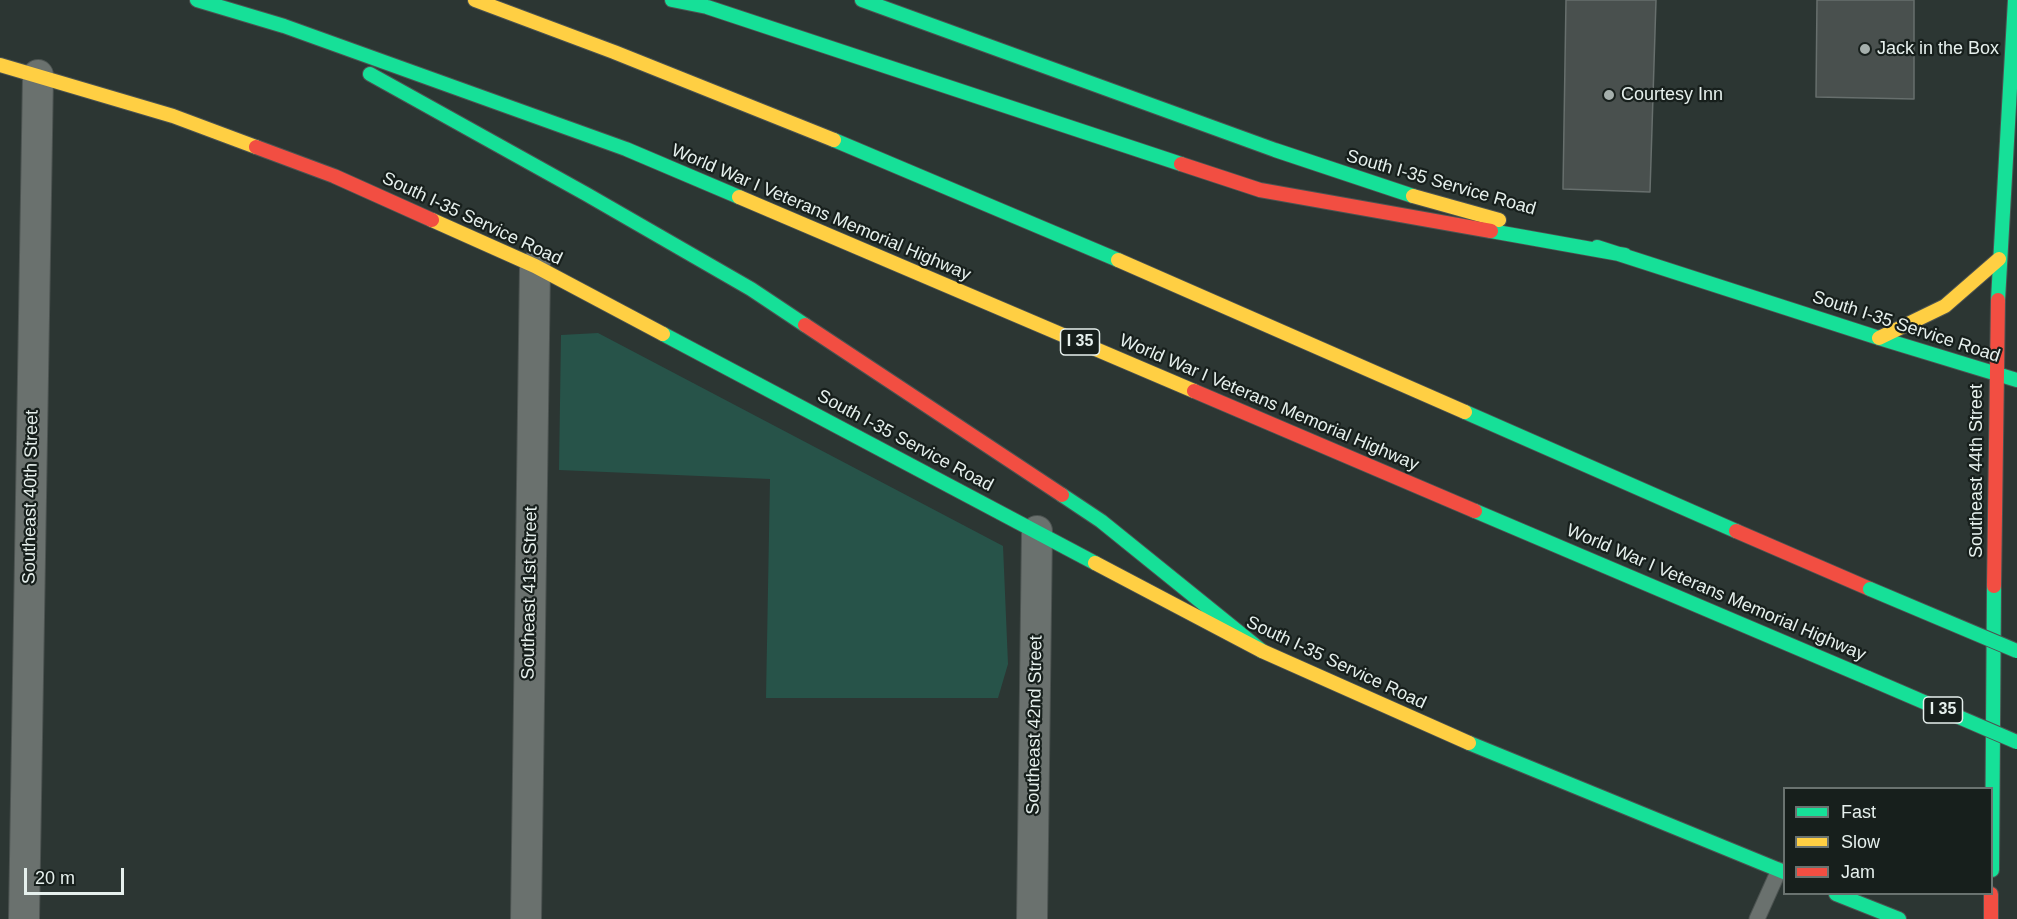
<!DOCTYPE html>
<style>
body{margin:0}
#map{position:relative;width:2017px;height:919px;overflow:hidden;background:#2c3633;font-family:Helvetica,sans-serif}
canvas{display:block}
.legend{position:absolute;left:1783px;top:787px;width:210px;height:108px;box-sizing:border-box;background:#171f1c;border:2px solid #6a7370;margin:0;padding:8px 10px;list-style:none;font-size:18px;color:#e6f0ed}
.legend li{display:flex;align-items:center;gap:12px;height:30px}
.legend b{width:30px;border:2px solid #6a7370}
.scale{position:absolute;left:24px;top:868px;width:100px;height:27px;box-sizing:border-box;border:3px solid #e6f0ed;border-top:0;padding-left:8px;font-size:18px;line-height:21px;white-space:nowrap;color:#e6f0ed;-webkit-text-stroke:4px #171f1c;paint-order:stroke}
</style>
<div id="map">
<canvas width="2017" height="919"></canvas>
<ul class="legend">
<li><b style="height:8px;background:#16e098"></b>Fast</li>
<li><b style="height:8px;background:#ffcf43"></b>Slow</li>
<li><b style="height:8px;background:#f24e42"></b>Jam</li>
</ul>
<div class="scale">20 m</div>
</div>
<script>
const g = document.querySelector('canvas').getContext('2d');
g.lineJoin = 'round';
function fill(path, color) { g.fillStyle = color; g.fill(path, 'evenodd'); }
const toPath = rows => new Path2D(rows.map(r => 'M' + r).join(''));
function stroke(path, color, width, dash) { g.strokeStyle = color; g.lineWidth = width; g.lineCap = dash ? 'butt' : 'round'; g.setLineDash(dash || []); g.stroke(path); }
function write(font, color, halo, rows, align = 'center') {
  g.font = font + ' Helvetica,sans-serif'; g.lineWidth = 4.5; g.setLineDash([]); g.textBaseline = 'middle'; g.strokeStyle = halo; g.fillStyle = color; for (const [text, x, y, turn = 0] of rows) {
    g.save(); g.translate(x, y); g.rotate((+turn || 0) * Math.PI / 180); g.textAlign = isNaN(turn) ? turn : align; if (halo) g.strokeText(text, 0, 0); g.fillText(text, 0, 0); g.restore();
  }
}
fill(toPath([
 [598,333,1003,546,1008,664,998,698,766,698,770,479,559,470,561,335]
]), '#275349');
const building = toPath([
 [1566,0,1656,0,1650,192,1563,189,1566,0],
 [1817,0,1914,0,1914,99,1816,97,1817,0]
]);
fill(building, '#49504e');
stroke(building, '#676f6d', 1.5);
const lane = toPath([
 [1757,919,1779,870]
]);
const street = toPath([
 [24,919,38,75],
 [526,919,535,266],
 [1032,919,1037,531]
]);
const fast = toPath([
 [197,0,284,26,626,149,739,197],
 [672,0,707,7,1181,164],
 [862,0,1275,150,1413,196],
 [370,74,586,194,751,289,805,325],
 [834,140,1118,260],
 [1491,231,1625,255],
 [1597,247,1879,338,2017,380],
 [1998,300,2015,0],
 [663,334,1095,563],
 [1465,412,1736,531],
 [1062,495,1101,521,1262,651],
 [1475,511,1868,678],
 [1469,743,1784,872],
 [1992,870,1994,586],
 [1836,894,1899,919]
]);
const slow = toPath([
 [475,0,614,52,834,140],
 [0,65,173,116,256,147],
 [1413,196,1499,220],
 [739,197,1194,391],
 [432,220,535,266,663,334],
 [1118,260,1465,412],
 [1879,338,1945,306,1999,259],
 [1095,563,1262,651,1469,743]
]);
const jam = toPath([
 [256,147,334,176,432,220],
 [1181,164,1260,190,1491,231],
 [805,325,1062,495],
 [1194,391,1475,511],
 [1736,531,1870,589],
 [1994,586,1998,300],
 [1991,894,1991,919]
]);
stroke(lane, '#4c5351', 17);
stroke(street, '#4c5351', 32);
stroke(fast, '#4c5351', 16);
stroke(slow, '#4c5351', 16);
stroke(jam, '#4c5351', 16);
stroke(lane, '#6a716e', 15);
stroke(street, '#6a716e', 30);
stroke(fast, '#16e098', 14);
stroke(slow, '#ffcf43', 14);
stroke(jam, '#f24e42', 14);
const fastBridge = toPath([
 [1870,589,2017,651],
 [1868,678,2017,742]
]);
stroke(fastBridge, '#4c5351', 16, []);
stroke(fastBridge, '#16e098', 14);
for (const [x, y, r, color] of [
 [1865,49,6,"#a5afac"],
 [1609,95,6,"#a5afac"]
]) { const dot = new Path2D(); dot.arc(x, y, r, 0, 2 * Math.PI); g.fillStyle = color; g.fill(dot); stroke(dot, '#171f1c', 2); }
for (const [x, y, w] of [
 [1080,342,39],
 [1943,710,39]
]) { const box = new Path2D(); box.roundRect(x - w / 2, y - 13, w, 26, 4.5); g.fillStyle = '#171f1c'; g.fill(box); stroke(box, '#e6f0ed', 1.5); }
write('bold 16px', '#e6f0ed', null, [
 ["I 35",1080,342],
 ["I 35",1943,710]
]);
write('18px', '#e6f0ed', '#171f1c', [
 ["Jack in the Box",1877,49],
 ["Courtesy Inn",1621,95]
], 'left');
write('18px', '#e6f0ed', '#171f1c', [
 ["South I-35 Service Road",1441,183,16],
 ["World War I Veterans Memorial Highway",821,213,23],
 ["South I-35 Service Road",472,219,25],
 ["South I-35 Service Road",1906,327,18],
 ["World War I Veterans Memorial Highway",1269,403,23],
 ["South I-35 Service Road",905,441,28],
 ["Southeast 44th Street",1977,471,-90],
 ["Southeast 40th Street",31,497,-89],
 ["Southeast 41st Street",530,593,-89],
 ["World War I Veterans Memorial Highway",1716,593,23],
 ["South I-35 Service Road",1336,663,25],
 ["Southeast 42nd Street",1035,725,-89]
]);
</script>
